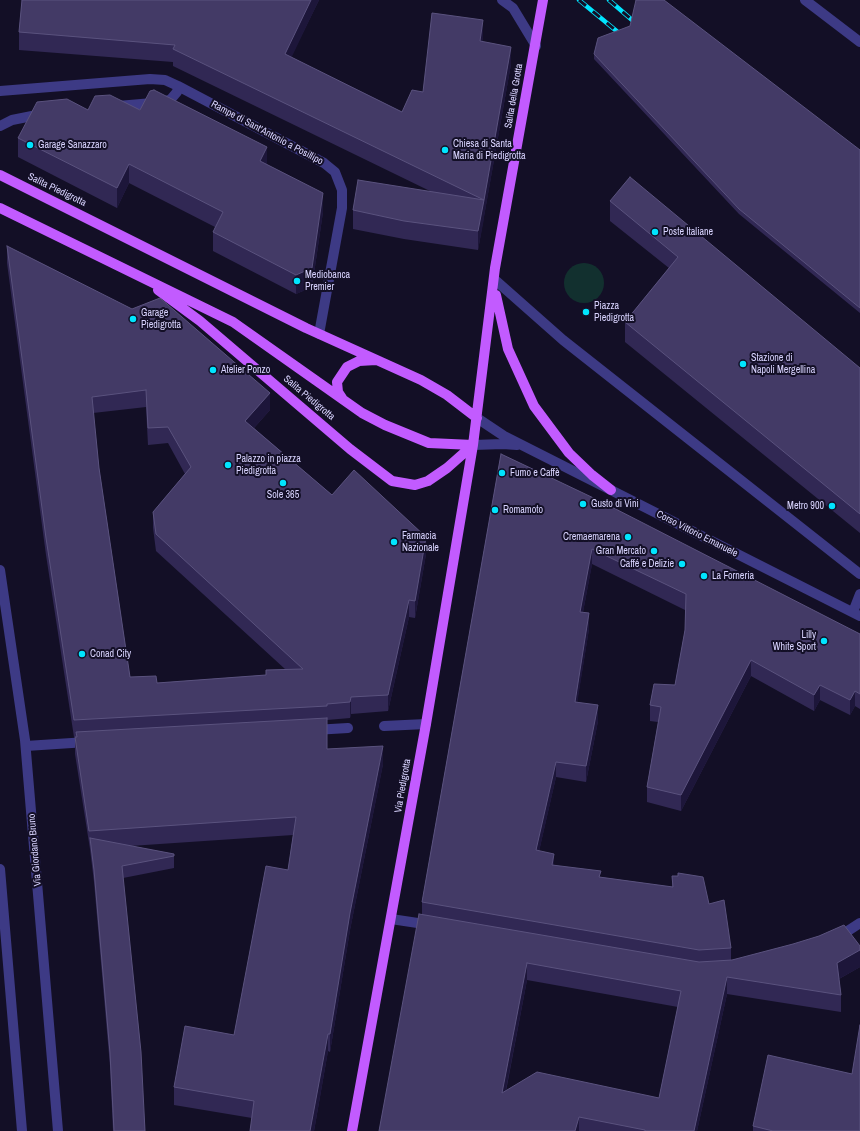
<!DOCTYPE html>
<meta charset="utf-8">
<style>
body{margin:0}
canvas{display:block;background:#130f26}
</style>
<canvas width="860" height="1131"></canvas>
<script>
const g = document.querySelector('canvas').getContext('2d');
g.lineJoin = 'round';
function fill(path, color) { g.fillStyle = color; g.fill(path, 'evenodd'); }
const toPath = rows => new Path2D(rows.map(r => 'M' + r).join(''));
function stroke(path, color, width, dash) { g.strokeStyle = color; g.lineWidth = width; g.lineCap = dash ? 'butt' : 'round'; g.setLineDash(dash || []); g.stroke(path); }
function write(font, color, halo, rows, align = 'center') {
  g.font = font + ' "Archivo Narrow",sans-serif'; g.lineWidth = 4; g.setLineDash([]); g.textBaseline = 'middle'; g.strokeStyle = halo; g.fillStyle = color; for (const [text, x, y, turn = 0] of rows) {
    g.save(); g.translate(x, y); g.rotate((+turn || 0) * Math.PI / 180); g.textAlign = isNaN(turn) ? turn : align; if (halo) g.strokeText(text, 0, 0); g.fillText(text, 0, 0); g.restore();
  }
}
fill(toPath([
 '564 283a20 20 0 1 1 40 0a20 20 0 1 1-40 0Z'
]), '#12302f');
stroke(toPath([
 [502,0,513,8,536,46],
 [805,0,860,42],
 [0,91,150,79,165,80,178,86],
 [118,106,164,102,171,99,177,92,178,86,324,163,335,172,342,190,342,208,319,334],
 [0,126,12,120,42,114],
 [494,279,563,340,860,574],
 [477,418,504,436,860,616],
 [473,445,503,444,517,445],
 [0,570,25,740,58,1131],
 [853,612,860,594],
 [384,726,426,724],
 [314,730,348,728],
 [26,746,87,742],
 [0,869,22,1131],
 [391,919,431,925],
 [837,938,860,923]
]), '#3d3a85', 10);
stroke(toPath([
 [0,175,306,328,421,380,447,395,477,418],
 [0,208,233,322,362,413,385,425,429,443,473,445],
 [158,290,200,321,350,449,392,481,415,485,428,481,447,468,473,445],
 [496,295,508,349,534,406,569,453,592,475,611,490],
 [342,398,338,392,337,382,347,367,359,361,376,360],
 [352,1131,426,724,473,445,495,268,543,0]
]), '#c25bff', 10);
const rail = toPath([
 [579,0,625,38],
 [609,0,639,26]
]);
stroke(rail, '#00e5ff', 4.5);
stroke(rail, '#130f26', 3, [9]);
fill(toPath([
 [22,0,319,0,291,57,402,112,423,92,483,37,482,42,511,64,478,250,404,239,353,229,353,210,432,192,173,66,173,62,19,50,19,32],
 [594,54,860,150,860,313,739,214,594,59],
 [140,110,267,165,323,212,312,287,296,294,213,251,213,232,215,227,129,183,117,208,18,157,18,138],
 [610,201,860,368,860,533,625,342,625,322,669,268,610,221],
 [7,246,270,410,254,428,332,495,426,554,415,618,409,617,388,711,351,714,350,718,327,720,327,749,383,764,350,930,330,1052,328,1051,314,1131,250,1131,252,1118,174,1105,174,1087,234,1035,288,870,293,835,130,846,174,854,174,868,123,878,145,1131,113,1131,110,1066,94,882,90,849,75,754,75,737,76,737,74,737,46,555,7,263],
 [146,407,148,445,168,443,185,474,153,512,153,528,156,551,285,669,266,675,157,683,130,677,99,468,93,413],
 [501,454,860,634,860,709,855,706,850,715,820,700,814,711,751,676,681,811,647,802,647,787,658,722,650,721,650,705,675,685,685,630,685,610,592,564,583,612,589,629,577,702,598,721,586,782,556,777,539,851,554,865,601,877,672,887,672,876,709,904,731,948,731,960,860,946,860,967,839,979,841,995,841,1012,727,994,697,1131,379,1131,422,914,422,902],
 [527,980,678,1007,659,1098,506,1091],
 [852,1074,860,1131,753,1131,753,1126]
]), '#312854');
fill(toPath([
 [311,0,319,0,285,71,285,54],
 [483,20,483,37,480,59,480,41],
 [511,47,511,64,484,217,484,200],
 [267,147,267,166,260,161],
 [129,164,129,183,117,208,117,188],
 [323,193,323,212,312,287,296,294,296,275],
 [484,200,484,219,478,250,478,231],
 [270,393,270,410,245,438,245,421],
 [426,537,426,554,415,618,415,601],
 [592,549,592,564,580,628,580,612],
 [409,600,409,617,388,711,388,695],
 [589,613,589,629,575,717,575,702],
 [751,660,751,676,681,811,681,795],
 [820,685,820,700,814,711,814,695],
 [855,691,855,706,850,715,850,700],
 [351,697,351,714,350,718,350,702],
 [598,705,598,721,586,782,586,766],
 [383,746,383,764,350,930,330,1052,330,1034,350,913],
 [556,762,556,777,536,865,536,850],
 [554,854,554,869,552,865],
 [860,950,860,967,837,980,837,963],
 [527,963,527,980,502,1110,502,1093],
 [727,977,727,994,697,1131,694,1131],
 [328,1034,328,1051,314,1131,310,1131],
 [579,1117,579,1131,575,1131]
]), '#1d163a');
const building = toPath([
 [22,0,311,0,285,54,402,112,412,90,423,92,432,13,483,20,480,41,511,47,484,200,173,49,175,45,19,32,22,0],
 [636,0,664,0,860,150,860,308,739,209,594,54,598,38,630,26,636,0],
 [154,90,267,147,260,161,323,193,312,268,296,275,213,232,223,212,129,164,117,188,18,138,37,102,67,99,88,110,95,96,110,95,140,110,150,91,154,90],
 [630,177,860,368,860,514,625,322,678,257,610,201,630,177],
 [358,180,484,200,478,231,404,221,353,210,358,180],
 [7,246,132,309,160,298,270,393,245,421,332,495,354,470,426,537,415,601,409,600,388,695,351,697,350,702,327,704,327,706,74,720,46,538,7,246],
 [146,390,148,428,168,427,191,467,153,512,156,534,303,669,266,670,266,675,157,683,156,676,130,677,99,468,92,397,146,390],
 [501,454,602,502,860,634,860,694,855,691,850,700,820,685,814,695,751,660,681,795,647,787,661,707,650,705,654,684,675,685,685,630,686,594,592,549,580,612,589,613,575,702,598,705,586,766,556,762,536,850,554,854,552,865,601,871,599,877,673,887,672,876,678,876,678,873,703,877,709,904,724,900,731,948,699,950,422,902,501,454],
 [327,718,327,749,383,746,350,913,330,1034,328,1034,310,1131,250,1131,254,1101,174,1087,185,1026,234,1035,266,866,288,870,296,817,89,831,75,737,77,737,76,732,327,718],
 [90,838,174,854,174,856,122,866,141,1052,145,1131,114,1131,110,1053,94,870,90,838],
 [419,914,699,962,732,960,793,944,819,936,844,925,860,946,860,950,837,963,841,995,727,977,694,1131,645,1131,645,1130,579,1117,575,1131,379,1131,419,914],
 [527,963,681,991,659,1098,537,1072,502,1093,527,963],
 [860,1025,860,1131,773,1131,753,1126,768,1055,852,1074,860,1025]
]);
fill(building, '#433a66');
stroke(building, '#5a527e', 1);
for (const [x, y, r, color] of [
 [30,145,4,"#00e5ff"],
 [445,150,4,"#00e5ff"],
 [655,232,4,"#00e5ff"],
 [297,281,4,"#00e5ff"],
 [586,312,4,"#00e5ff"],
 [133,319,4,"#00e5ff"],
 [743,364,4,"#00e5ff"],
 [213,370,4,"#00e5ff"],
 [228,465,4,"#00e5ff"],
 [502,473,4,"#00e5ff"],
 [283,483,4,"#00e5ff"],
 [583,504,4,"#00e5ff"],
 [832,506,4,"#00e5ff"],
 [495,510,4,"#00e5ff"],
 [628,537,4,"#00e5ff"],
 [394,542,4,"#00e5ff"],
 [654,551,4,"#00e5ff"],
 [682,564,4,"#00e5ff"],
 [704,576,4,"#00e5ff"],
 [824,641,4,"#00e5ff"],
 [82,654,4,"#00e5ff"]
]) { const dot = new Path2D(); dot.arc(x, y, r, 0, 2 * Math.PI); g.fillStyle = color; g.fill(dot); stroke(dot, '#130f26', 1.5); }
write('10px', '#d9d4ff', '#130f26', [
 ["Salita della Grotta",514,96,-80],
 ["Rampe di Sant'Antonio a Posillipo",267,133,28],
 ["Salita Piedigrotta",57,190,26],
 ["Salita Piedigrotta",309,398,40],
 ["Corso Vittorio Emanuele",697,534,27],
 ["Via Piedigrotta",403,786,-80],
 ["Via Giordano Bruno",35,850,-95]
]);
write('10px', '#d9d4ff', '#130f26', [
 ["Chiesa di Santa",453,144],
 ["Maria di Piedigrotta",453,156],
 ["Garage Sanazzaro",38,145],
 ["Poste Italiane",663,232],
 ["Mediobanca",305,275],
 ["Premier",305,287],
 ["Piazza",594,306],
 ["Piedigrotta",594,318],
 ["Garage",141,313],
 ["Piedigrotta",141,325],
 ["Stazione di",751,358],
 ["Napoli Mergellina",751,370],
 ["Atelier Ponzo",221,370],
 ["Palazzo in piazza",236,459],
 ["Piedigrotta",236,471],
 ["Fumo e Caffè",510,473],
 ["Sole 365",283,495,"center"],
 ["Gusto di Vini",591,504],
 ["Metro 900",824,506,"right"],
 ["Romamoto",503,510],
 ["Farmacia",402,536],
 ["Nazionale",402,548],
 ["Cremaemarena",620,537,"right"],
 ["Gran Mercato",646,551,"right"],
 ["Caffé e Delizie",674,564,"right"],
 ["La Forneria",712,576],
 ["Lilly",816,635,"right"],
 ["White Sport",816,647,"right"],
 ["Conad City",90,654]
], 'left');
</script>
